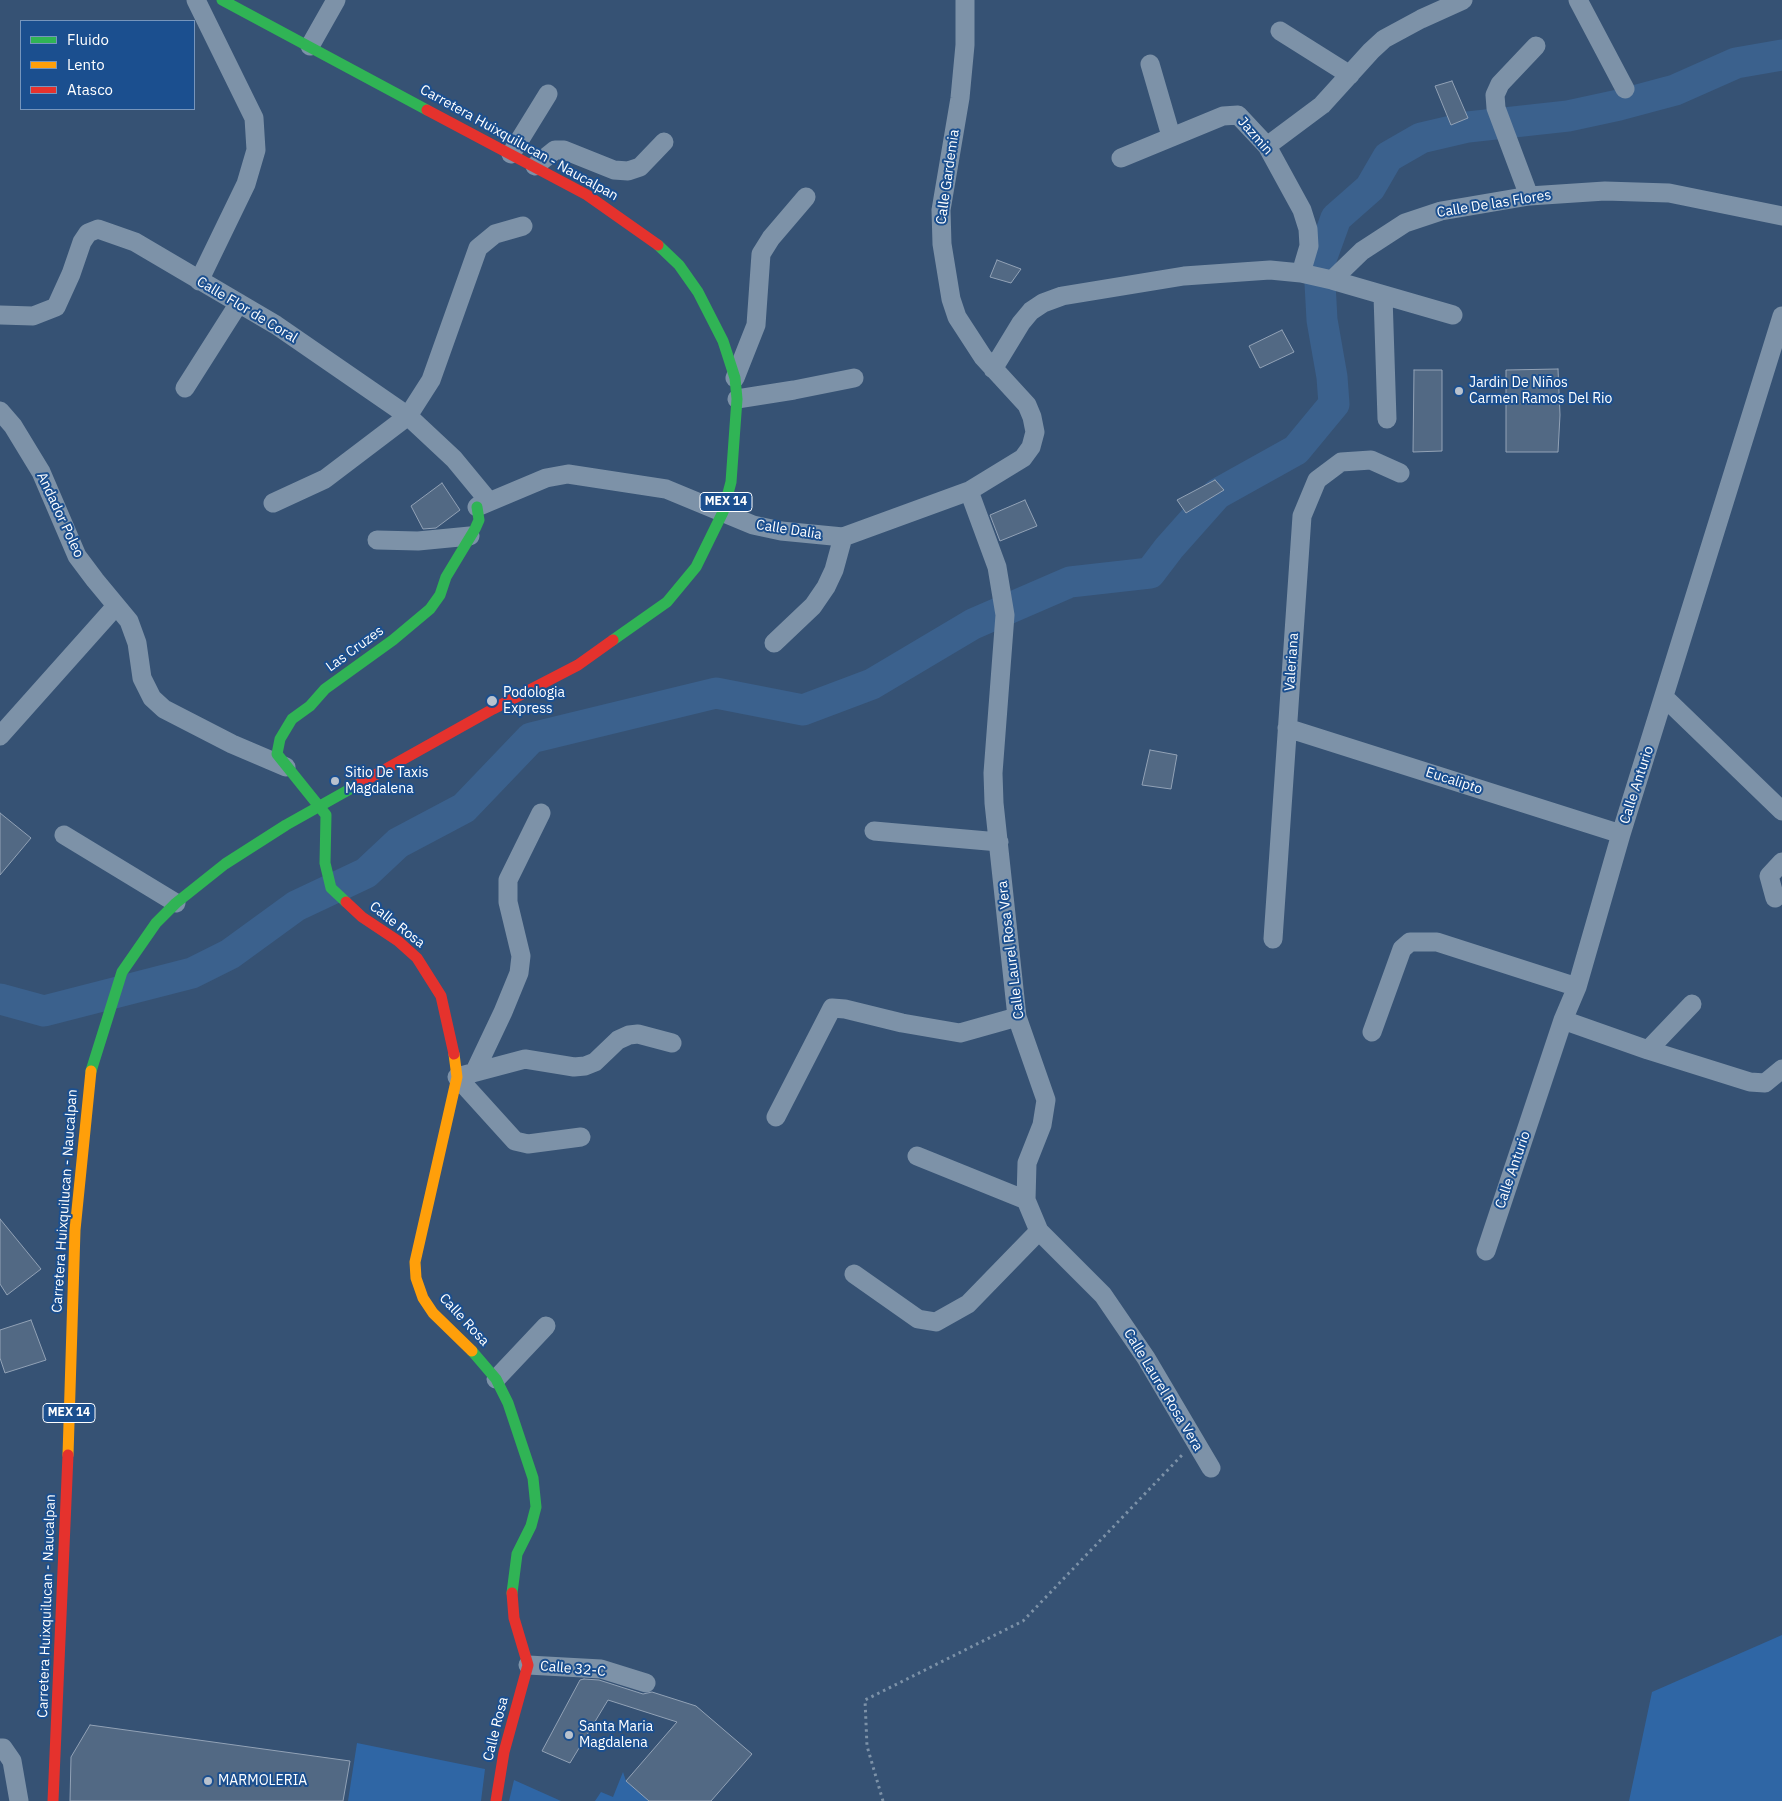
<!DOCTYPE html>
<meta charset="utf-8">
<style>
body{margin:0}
#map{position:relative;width:1782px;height:1801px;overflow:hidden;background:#365274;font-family:"IBM Plex Sans",sans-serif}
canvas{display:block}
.legend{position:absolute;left:20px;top:20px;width:175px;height:90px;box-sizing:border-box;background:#1b4f8f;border:1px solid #7695bc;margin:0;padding:6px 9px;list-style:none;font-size:15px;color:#fff}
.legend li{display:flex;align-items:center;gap:10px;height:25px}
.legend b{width:25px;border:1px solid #7695bc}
</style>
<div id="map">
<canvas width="1782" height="1801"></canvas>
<ul class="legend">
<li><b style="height:6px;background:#30b455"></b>Fluido</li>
<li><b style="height:6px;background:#ff9f0a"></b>Lento</li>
<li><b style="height:6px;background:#e5322d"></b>Atasco</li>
</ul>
</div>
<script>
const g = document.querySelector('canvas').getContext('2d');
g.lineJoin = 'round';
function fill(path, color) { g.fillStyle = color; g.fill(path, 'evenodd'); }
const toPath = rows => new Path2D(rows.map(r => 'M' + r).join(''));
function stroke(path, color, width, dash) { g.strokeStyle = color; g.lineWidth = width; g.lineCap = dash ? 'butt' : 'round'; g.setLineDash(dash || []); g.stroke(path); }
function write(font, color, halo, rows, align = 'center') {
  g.font = font + ' "IBM Plex Sans",sans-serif'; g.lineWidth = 4; g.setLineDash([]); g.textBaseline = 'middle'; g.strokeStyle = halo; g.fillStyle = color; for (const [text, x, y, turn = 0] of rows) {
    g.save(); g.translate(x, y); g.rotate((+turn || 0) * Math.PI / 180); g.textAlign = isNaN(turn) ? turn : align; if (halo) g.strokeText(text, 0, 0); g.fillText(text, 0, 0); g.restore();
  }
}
fill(toPath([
 [1782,1635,1782,1801,1629,1801,1652,1692],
 [357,1743,485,1769,481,1801,348,1801],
 [623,1772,626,1781,657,1801,595,1801,601,1792,613,1797],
 [514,1780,561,1801,509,1801]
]), '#2f66a5');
stroke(toPath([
 [0,999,44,1011,192,973,230,954,296,906,366,873,398,843,464,808,531,738,716,693,803,710,872,684,973,624,1070,582,1150,573,1169,548,1217,494,1296,450,1334,404,1332,377,1322,320,1319,265,1336,218,1370,188,1388,157,1421,138,1468,127,1568,116,1619,105,1675,90,1736,63,1782,55]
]), '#3b618d', 31);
const building = toPath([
 [1452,81,1468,118,1451,125,1435,86,1452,81],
 [997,260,1021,269,1011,283,990,277,997,260],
 [1282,330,1294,352,1260,368,1249,346,1282,330],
 [1558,369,1560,415,1558,452,1506,452,1506,370,1558,369],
 [1414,370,1442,370,1442,451,1413,452,1414,370],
 [1215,480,1224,490,1186,513,1177,500,1215,480],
 [442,483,460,510,436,528,423,529,411,506,442,483],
 [1025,500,1037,526,1000,541,990,515,1025,500],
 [1150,750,1177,755,1171,789,1142,785,1150,750],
 [0,813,31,838,0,875,0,813],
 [0,1219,41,1269,7,1295,0,1284,0,1219],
 [31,1320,46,1360,5,1373,0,1358,0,1330,31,1320],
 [584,1679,599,1680,643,1694,652,1692,696,1706,752,1754,711,1801,649,1801,626,1781,677,1722,608,1700,570,1763,542,1751,580,1680,584,1679],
 [90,1725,350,1761,343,1801,70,1801,71,1757,90,1725]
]);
fill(building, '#526984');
stroke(building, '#92a2b6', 1);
stroke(toPath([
 [883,1801,867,1746,865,1700,1023,1621,1184,1453]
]), '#7d92a8', 3, [2.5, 4]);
stroke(toPath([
 [196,0,254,118,256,150,246,184,199,281],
 [1578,0,1625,89],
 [1280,31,1350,75],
 [310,46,336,0],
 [1150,64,1171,136],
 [1267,146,1322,105,1371,51,1384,39,1421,19,1463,0],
 [511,154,548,94],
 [1121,158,1223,116,1238,115,1267,146,1302,210,1308,229,1309,246,1301,273],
 [535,166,555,150,564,150,614,170,628,171,640,167,664,142],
 [1529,196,1496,108,1495,95,1500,84,1536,46],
 [1332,280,1362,251,1405,223,1441,211,1529,196,1605,191,1669,193,1782,216],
 [1383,296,1387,419],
 [0,315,33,316,56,307,71,274,82,242,88,233,98,229,135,242,276,325,408,416,454,459,487,499,477,507],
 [993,369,1021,323,1031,311,1043,303,1062,296,1184,276,1270,270,1301,273,1332,280,1453,315],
 [735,378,756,325,761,254,771,238,806,197],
 [185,388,239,303],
 [737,399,794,390,854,378],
 [0,411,13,426,41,472,77,556,95,580,129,621,137,643,142,678,152,698,164,709,232,744,286,767],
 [969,491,997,567,1005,615,993,773,994,803,1017,1017,1046,1100,1042,1125,1027,1163,1026,1200,1039,1231,1103,1295,1146,1358,1211,1468],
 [273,503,325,479,408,416,431,380,478,248,495,234,523,226],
 [477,507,546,478,568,474,666,489,753,525,781,531,843,537,969,491,1023,458,1031,447,1035,432,1032,417,1027,405,983,357,957,317,951,299,942,244,941,210,960,98,965,45,965,0],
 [377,540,418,541,470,536],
 [774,643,813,606,826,587,834,570,843,537],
 [1664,697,1782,811],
 [1287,728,1621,834],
 [0,736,116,606],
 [874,831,999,842],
 [64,835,176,903],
 [1775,898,1769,876,1782,862],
 [1273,939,1302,516,1317,480,1341,462,1371,460,1400,473],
 [1563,1020,1648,1050,1750,1082,1765,1083,1782,1069],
 [1372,1032,1402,949,1410,942,1437,942,1577,987],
 [1648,1050,1692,1004],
 [475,1071,503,1012,519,973,521,956,508,902,508,880,541,813],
 [776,1117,832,1008,845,1009,902,1023,960,1033,1017,1017],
 [581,1137,528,1144,515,1141,457,1077,525,1059,574,1067,585,1066,595,1062,618,1040,629,1035,638,1034,672,1043],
 [917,1156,1026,1200],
 [1486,1251,1563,1020,1577,987,1621,834,1782,316],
 [854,1274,918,1319,936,1322,968,1304,1039,1231],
 [496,1379,546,1326],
 [528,1665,601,1669,646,1683],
 [0,1748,3,1748,12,1761,19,1801]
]), '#7d92a8', 19);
stroke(toPath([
 [222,0,427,110],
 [613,640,667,602,696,567,723,512,731,482,737,399,735,378,723,341,698,292,679,265,658,245],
 [346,902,331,888,325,863,326,815,277,754,280,739,292,719,310,706,325,689,393,640,430,609,440,595,446,577,475,529,479,520,477,507],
 [91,1071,122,972,156,923,176,903,225,864,286,825,359,784],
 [472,1351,496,1379,508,1403,533,1478,536,1507,531,1526,517,1554,512,1593]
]), '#30b455', 11);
stroke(toPath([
 [454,1054,457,1077,415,1262,416,1278,423,1298,433,1313,472,1351],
 [68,1455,75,1230,91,1071]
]), '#ff9f0a', 11);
stroke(toPath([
 [427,110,587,195,658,245],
 [359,784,493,709,578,665,613,640],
 [346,902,362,917,398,941,417,958,441,996,454,1054],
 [53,1801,68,1455],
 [496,1801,504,1752,528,1665,514,1618,512,1593]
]), '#e5322d', 11);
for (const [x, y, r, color] of [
 [1459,391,5,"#b9c2ce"],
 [492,701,6,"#b9c2ce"],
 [335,781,5,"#b9c2ce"],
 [569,1735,5,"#b9c2ce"],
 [208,1781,5,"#b9c2ce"]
]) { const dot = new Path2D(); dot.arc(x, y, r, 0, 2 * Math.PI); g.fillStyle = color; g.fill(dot); stroke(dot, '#1b4f8f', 2); }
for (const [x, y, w] of [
 [726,502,52],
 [69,1413,52]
]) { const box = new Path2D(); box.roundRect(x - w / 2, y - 9.5, w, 19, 4); g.fillStyle = '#1b4f8f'; g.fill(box); stroke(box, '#fff', 1); }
write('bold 12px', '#fff', null, [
 ["MEX 14",726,502],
 ["MEX 14",69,1413]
]);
write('14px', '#fff', '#1b4f8f', [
 ["Jazmin",1255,136,49],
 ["Carretera Huixquilucan - Naucalpan",519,143,29],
 ["Calle Gardemia",948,177,-82],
 ["Calle De las Flores",1494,204,-9],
 ["Calle Flor de Coral",247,310,31],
 ["Andador Poleo",60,515,65],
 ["Calle Dalia",789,530,9],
 ["Las Cruzes",355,649,-36],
 ["Valeriana",1292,662,-86],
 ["Eucalipto",1454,781,18],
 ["Calle Anturio",1637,785,-72],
 ["Calle Rosa",397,925,38],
 ["Calle Laurel Rosa Vera",1011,950,-97],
 ["Calle Anturio",1513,1170,-71],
 ["Carretera Huixquilucan - Naucalpan",65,1201,-86],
 ["Calle Rosa",464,1320,47],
 ["Calle Laurel Rosa Vera",1163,1390,59],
 ["Carretera Huixquilucan - Naucalpan",47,1606,-88],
 ["Calle 32-C",573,1669,5],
 ["Calle Rosa",496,1729,-76]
]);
write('14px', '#fff', '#1b4f8f', [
 ["Jardin De Niños",1469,383],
 ["Carmen Ramos Del Rio",1469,399],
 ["Podologia",503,693],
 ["Express",503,709],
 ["Sitio De Taxis",345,773],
 ["Magdalena",345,789],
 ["Santa Maria",579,1727],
 ["Magdalena",579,1743],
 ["MARMOLERIA",218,1781]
], 'left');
</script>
